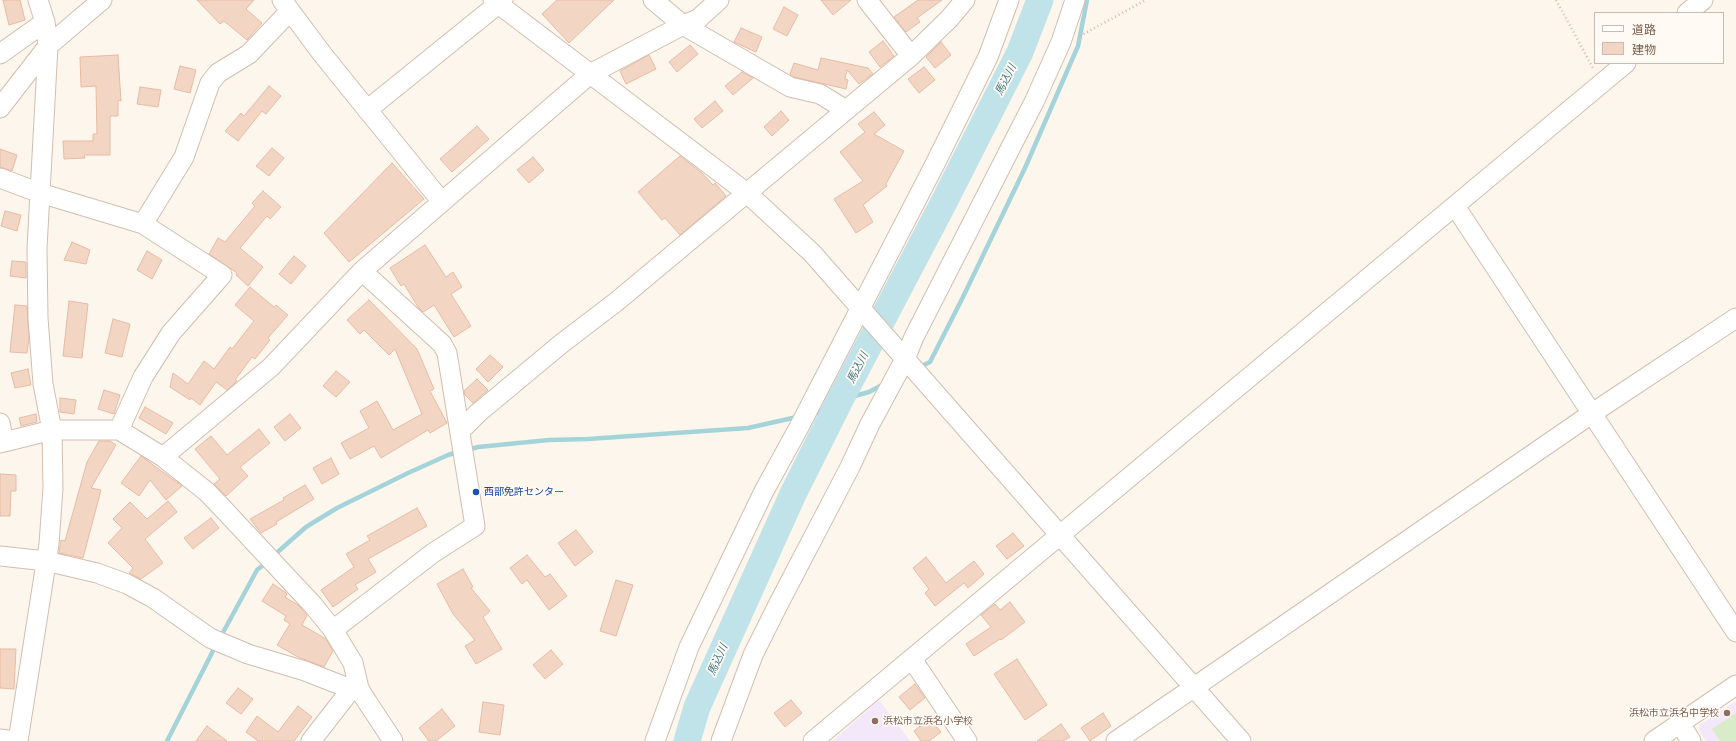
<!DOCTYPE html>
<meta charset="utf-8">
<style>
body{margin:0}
#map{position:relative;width:1736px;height:741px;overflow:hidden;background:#fdf6ec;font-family:"Fira Sans","Noto Sans JP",sans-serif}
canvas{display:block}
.legend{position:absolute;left:1594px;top:12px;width:130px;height:52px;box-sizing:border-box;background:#fffaf3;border:1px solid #cabbb1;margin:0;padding:5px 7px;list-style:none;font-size:12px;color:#7a5c4d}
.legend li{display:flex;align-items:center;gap:8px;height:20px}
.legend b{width:20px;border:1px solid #cabbb1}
</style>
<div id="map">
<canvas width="1736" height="741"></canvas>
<ul class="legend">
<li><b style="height:5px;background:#fff"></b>道路</li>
<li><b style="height:11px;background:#f3d5c3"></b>建物</li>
</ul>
</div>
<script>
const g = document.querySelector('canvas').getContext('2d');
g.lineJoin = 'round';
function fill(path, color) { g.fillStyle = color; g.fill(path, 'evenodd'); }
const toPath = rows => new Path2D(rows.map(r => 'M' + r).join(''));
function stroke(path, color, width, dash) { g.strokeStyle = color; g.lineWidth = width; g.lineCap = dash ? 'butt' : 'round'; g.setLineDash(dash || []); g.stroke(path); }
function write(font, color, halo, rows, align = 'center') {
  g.font = font + ' "Fira Sans","Noto Sans JP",sans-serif'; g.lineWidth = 3.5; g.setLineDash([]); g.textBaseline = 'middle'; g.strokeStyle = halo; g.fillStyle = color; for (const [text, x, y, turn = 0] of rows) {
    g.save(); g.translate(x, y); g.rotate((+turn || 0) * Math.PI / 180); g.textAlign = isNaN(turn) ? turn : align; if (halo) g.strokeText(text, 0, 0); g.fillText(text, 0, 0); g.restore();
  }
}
fill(toPath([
 [879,700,910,741,833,741],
 [1736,701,1736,741,1706,741,1699,730,1700,725]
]), '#f3e8fa');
fill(toPath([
 [1736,713,1736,741,1720,741,1712,729]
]), '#d8ecc9');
stroke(toPath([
 [918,368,930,362,963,297,1025,168,1078,46,1087,0],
 [812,414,828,410,840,400,869,392,884,384],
 [467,450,478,447,549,440,588,439,748,428,797,417],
 [272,557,306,527,337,508,408,473,448,455,458,452],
 [220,638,257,570,267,562],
 [167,741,216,645]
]), '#a5d3da', 4.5);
stroke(toPath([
 [687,741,697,707,793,494,840,400,943,204,1020,52,1040,0]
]), '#bfe3e8', 27);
const building = toPath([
 [3,0,20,0,25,20,9,25,3,0],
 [197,0,254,0,246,9,262,23,247,40,224,21,220,24,197,0],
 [557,0,614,0,569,43,542,14,557,0],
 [821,0,851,0,833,15,821,0],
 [918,0,942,0,917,18,920,22,906,32,894,17,918,0],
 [784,7,798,15,787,36,773,29,784,7],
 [741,28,762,37,756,52,734,42,741,28],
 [883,41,894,56,880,67,869,52,883,41],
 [941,42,951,55,935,68,926,57,941,42],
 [690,45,698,54,677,72,669,62,690,45],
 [118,55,121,101,118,100,118,116,110,116,110,155,84,155,85,158,64,159,63,141,93,141,93,134,97,134,96,86,81,87,80,57,118,55],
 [649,55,656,69,626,84,620,71,649,55],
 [821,58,868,68,873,74,859,84,847,70,845,79,848,80,846,89,794,77,790,74,794,63,818,70,821,58],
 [180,66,196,70,190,93,174,89,180,66],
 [924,67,935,80,919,93,908,79,924,67],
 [742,72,753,78,733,95,725,86,742,72],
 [269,86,281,96,266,114,262,111,238,141,225,131,241,113,244,116,269,86],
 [140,87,161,90,158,107,137,104,140,87],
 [715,101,723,111,702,128,694,119,715,101],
 [781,111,789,120,772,136,764,127,781,111],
 [874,112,885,125,874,134,904,151,886,184,887,186,863,205,873,222,856,233,834,199,863,181,840,152,865,132,858,124,874,112],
 [477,126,489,139,452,172,440,159,477,126],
 [272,148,284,158,269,176,256,166,272,148],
 [0,149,17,155,12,171,0,167,0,149],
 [680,156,702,173,713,185,715,183,726,196,680,235,665,218,662,220,638,192,680,156],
 [533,157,544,170,529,183,517,170,533,157],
 [392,163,424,199,349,262,324,233,392,163],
 [263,191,281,207,270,219,267,216,240,248,263,267,248,286,236,275,237,273,209,254,218,238,225,242,255,206,252,203,263,191],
 [5,211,21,215,17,231,1,226,5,211],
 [72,242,90,250,86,264,64,260,72,242],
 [425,245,446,277,453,272,462,287,451,294,471,326,454,337,434,305,423,312,418,307,404,284,401,286,390,268,425,245],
 [147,251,162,260,152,279,137,270,147,251],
 [294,256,306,266,291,284,279,274,294,256],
 [12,261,26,262,26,278,10,276,12,261],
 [250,287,274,307,276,305,288,315,268,338,270,340,255,359,252,357,235,380,237,381,227,390,216,382,200,405,191,398,190,400,170,387,173,373,188,384,204,361,214,369,230,347,232,349,254,321,235,305,250,287],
 [369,300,417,349,434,389,430,391,447,423,430,433,428,430,381,458,374,446,350,459,341,443,369,428,360,411,377,401,393,430,422,414,395,349,389,355,364,330,360,334,347,320,369,300],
 [69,301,88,304,82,358,63,356,69,301],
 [15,305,27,306,29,339,27,353,10,352,15,305],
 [113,319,130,324,122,357,105,353,113,319],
 [490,355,503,367,488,382,476,369,490,355],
 [28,369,31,385,15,388,11,373,28,369],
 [336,371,350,382,336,397,323,386,336,371],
 [477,379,488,390,473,403,465,395,464,391,477,379],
 [104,390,120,395,114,414,98,409,104,390],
 [60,398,76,400,74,414,60,412,60,398],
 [145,407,173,423,166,434,139,418,145,407],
 [36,414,37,422,21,426,19,418,36,414],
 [290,414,301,428,285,441,274,427,290,414],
 [259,429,270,443,240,467,248,476,226,496,214,484,220,479,195,449,211,436,227,455,259,429],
 [99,441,110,441,116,445,91,488,101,490,83,558,59,553,61,540,65,541,87,462,99,441],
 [141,456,171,478,182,486,166,500,150,480,139,496,121,483,141,456],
 [331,458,339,474,322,484,313,468,331,458],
 [0,474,16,475,16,491,11,491,10,516,0,516,0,474],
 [305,485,314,499,276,522,277,524,261,533,250,519,284,500,283,498,305,485],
 [168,501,177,512,145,539,163,563,141,579,129,573,133,568,108,543,122,528,113,519,130,502,147,519,168,501],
 [417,508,427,526,368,559,376,572,355,585,358,589,333,607,321,590,354,567,346,554,370,540,367,536,417,508],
 [211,518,219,528,193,549,184,538,211,518],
 [576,530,593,552,575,566,558,543,576,530],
 [1013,533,1024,546,1007,559,996,546,1013,533],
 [527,555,545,577,550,574,567,596,549,610,527,580,522,584,510,568,527,555],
 [926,557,946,583,974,561,984,574,968,588,964,583,935,606,925,593,929,589,913,568,926,557],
 [463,569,473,587,471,588,490,611,483,617,502,649,476,664,465,646,475,640,453,614,437,584,463,569],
 [616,580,633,585,616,636,600,631,616,580],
 [273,584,285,592,287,594,285,597,298,605,307,615,302,625,326,639,333,651,324,667,298,657,277,645,290,624,284,620,286,616,262,601,273,584],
 [1010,602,1025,622,1001,640,1000,639,974,656,966,644,991,627,981,615,995,604,1000,610,1010,602],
 [0,649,16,649,14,689,0,688,0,649],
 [551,650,563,664,545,679,533,665,551,650],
 [1017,659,1047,705,1025,720,994,674,1017,659],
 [915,684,925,698,910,710,899,697,915,684],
 [238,688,253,699,241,714,226,703,238,688],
 [791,700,802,713,785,727,774,713,791,700],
 [483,702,504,705,500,735,479,732,483,702],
 [298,706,312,717,294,741,258,741,246,732,257,716,278,732,298,706],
 [442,709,455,726,436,741,429,741,419,728,442,709],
 [1103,713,1111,726,1090,741,1081,728,1103,713],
 [930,718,941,732,929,741,921,741,914,731,930,718],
 [1061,724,1070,737,1063,741,1037,741,1061,724],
 [207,726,227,741,196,741,207,726]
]);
fill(building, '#f3d5c3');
stroke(building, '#e6bba3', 1);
const minor = toPath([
 [282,0,323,55,442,202],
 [493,0,747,193,812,253,1241,741],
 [653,0,683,25,790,87,820,94,846,110],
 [867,0,911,56],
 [1687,13,1703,0],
 [0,54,45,22],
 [0,108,48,46,102,0],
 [367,110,503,0],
 [0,178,40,193,143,224,222,275,171,333,143,377,119,430],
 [1455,206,1736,632],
 [143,224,184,157,210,83,218,73,249,54,290,11],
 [0,423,4,442],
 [461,430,478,413,561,344,616,302,911,56,949,19,965,0],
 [0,443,52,430,119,430,163,457,207,492,227,513,313,605,333,630,353,663,359,688,362,694,393,741],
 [163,457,271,367,362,271,590,74,683,25,698,19,719,0],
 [0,556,46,561,97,573,127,584,153,598,210,638,248,654,305,671,343,686,359,688],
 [333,630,433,553,475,526,447,353,442,344,362,271],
 [912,659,967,741],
 [1680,724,1691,741],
 [0,739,14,741],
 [18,741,49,544,53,488,52,430,43,384,38,318,37,248,48,46,45,22,38,0],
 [311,741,353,687],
 [655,741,689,647,764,491,798,429,935,164,988,57,1009,0],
 [721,741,753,655,779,603,850,467,870,424,905,359,914,337,1035,100,1061,42,1075,0],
 [813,741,1626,63],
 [1116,741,1597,410,1736,318],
 [1654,741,1736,685]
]);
stroke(minor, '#d1beb0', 21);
stroke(toPath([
 [1556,0,1593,68],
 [1080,36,1146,0]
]), '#d9b8a5', 2.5, [1, 3]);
stroke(minor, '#fff', 19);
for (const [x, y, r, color] of [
 [476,492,4,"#1a4fb4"],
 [1727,713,4,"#8d6e63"],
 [875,721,4,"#8d6e63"]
]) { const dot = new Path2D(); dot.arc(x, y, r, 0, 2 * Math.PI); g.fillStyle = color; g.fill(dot); stroke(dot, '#fffaf3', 1.5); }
write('10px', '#164399', '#fffaf3', [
 ["西部免許センター",484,492]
], 'left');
write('10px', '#785e54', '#fffaf3', [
 ["浜松市立浜名中学校",1719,713],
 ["浜松市立浜名小学校",883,721,"left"]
], 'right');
write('italic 11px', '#437c86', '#fffaf3', [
 ["馬込川",1006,80,-63],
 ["馬込川",858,368,-63],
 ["馬込川",718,660,-66]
]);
</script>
